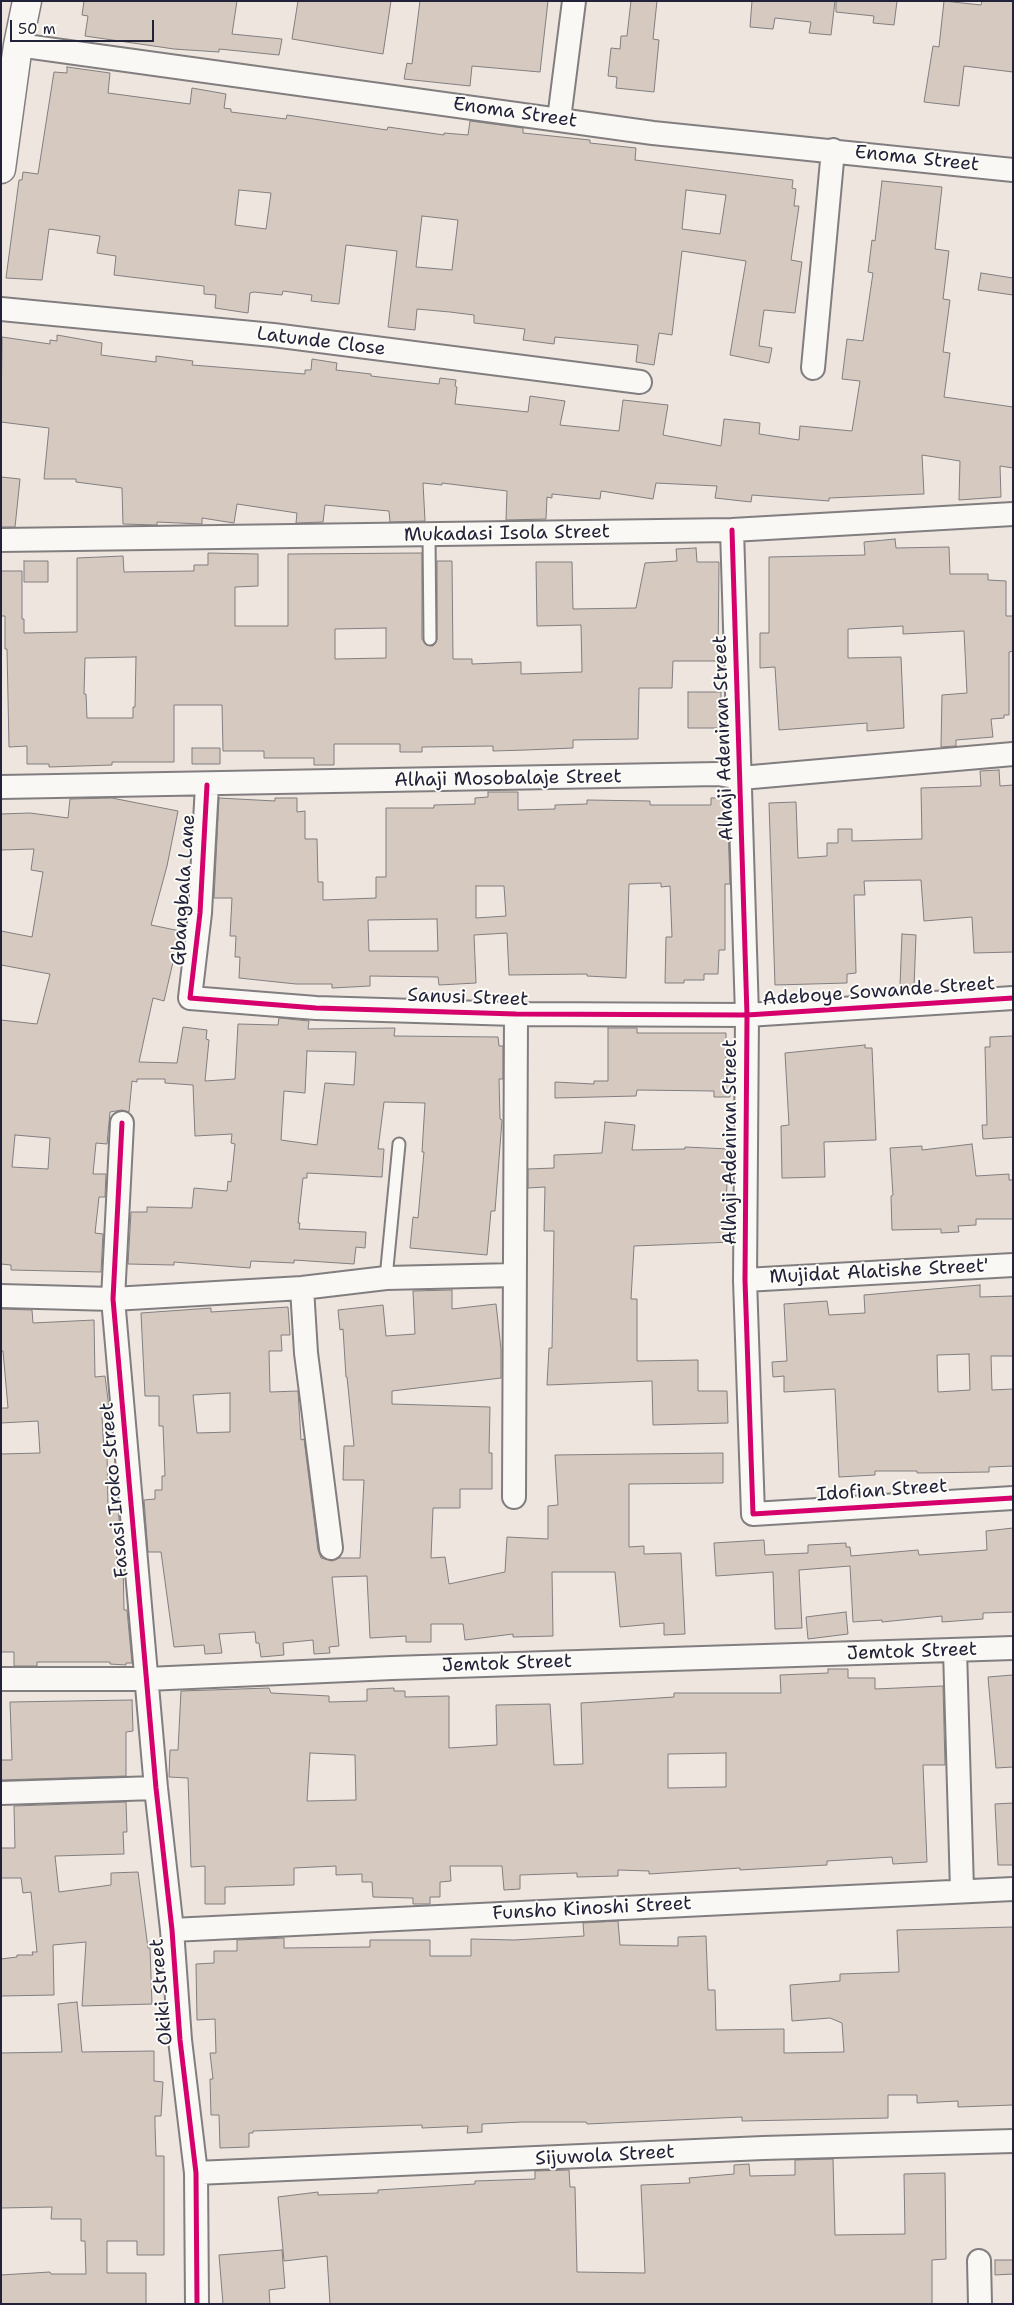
<!DOCTYPE html>
<style>
body{margin:0}
#map{position:relative;width:1014px;height:2305px;overflow:hidden;background:#ede5de;font-family:"Shantell Sans",sans-serif}
canvas{display:block}
.frame{position:absolute;inset:0;border:2px solid #22223b;pointer-events:none}
.scale{position:absolute;left:10px;top:20px;width:144px;height:22px;box-sizing:border-box;border:2px solid #22223b;border-top:0;padding-left:6px;font-size:15px;line-height:18px;white-space:nowrap;color:#22223b;-webkit-text-stroke:4px #fdfcf7;paint-order:stroke}
</style>
<div id="map">
<canvas width="1014" height="2305"></canvas>
<div class="frame"></div>
<div class="scale">50 m</div>
</div>
<script>
const g = document.querySelector('canvas').getContext('2d');
g.lineJoin = 'round';
function fill(path, color) { g.fillStyle = color; g.fill(path, 'evenodd'); }
const toPath = rows => new Path2D(rows.map(r => 'M' + r).join(''));
function stroke(path, color, width, dash) { g.strokeStyle = color; g.lineWidth = width; g.lineCap = dash ? 'butt' : 'round'; g.setLineDash(dash || []); g.stroke(path); }
function write(font, color, halo, rows, align = 'center') {
  g.font = font + ' "Shantell Sans",sans-serif'; g.lineWidth = 4; g.setLineDash([]); g.textBaseline = 'middle'; g.strokeStyle = halo; g.fillStyle = color; for (const [text, x, y, turn = 0] of rows) {
    g.save(); g.translate(x, y); g.rotate((+turn || 0) * Math.PI / 180); g.textAlign = isNaN(turn) ? turn : align; if (halo) g.strokeText(text, 0, 0); g.fillText(text, 0, 0); g.restore();
  }
}
const building = toPath([
 [84,1,237,1,232,34,282,39,279,55,219,49,219,52,174,49,85,36,88,16,82,15,84,1],
 [298,1,391,1,383,54,292,39,298,1],
 [420,1,548,1,540,72,472,66,470,86,404,79,407,63,412,64,420,1],
 [631,1,657,1,653,39,659,40,654,92,616,88,617,77,608,76,611,48,620,49,621,36,627,36,631,1],
 [752,1,835,1,831,35,809,33,811,22,775,18,773,29,750,27,752,1],
 [836,1,897,1,894,25,873,23,874,16,836,12,836,1],
 [944,1,981,5,982,1,1013,1,1013,72,964,66,959,106,924,102,933,46,939,47,944,1],
 [67,67,110,73,108,93,190,104,192,88,226,94,224,108,231,109,231,112,286,119,287,115,387,130,388,127,444,135,444,133,468,135,470,121,523,128,523,133,590,140,590,143,636,148,635,160,793,180,792,188,796,189,794,206,799,206,791,260,802,262,795,313,764,310,759,346,772,348,769,363,730,355,746,261,682,251,672,335,659,333,654,365,636,362,638,345,555,337,554,344,523,340,525,329,474,323,474,315,450,312,417,309,415,330,388,327,397,251,346,245,339,304,311,301,312,295,283,291,282,295,254,292,250,293,248,313,215,308,216,295,204,294,204,286,114,275,116,256,97,253,100,236,49,229,42,280,6,278,19,180,22,180,23,172,38,174,54,72,67,73,67,67],
 [239,190,271,193,266,229,235,225,239,190],
 [686,190,726,195,720,234,682,229,686,190],
 [422,216,458,220,452,270,416,267,422,216],
 [882,181,942,187,935,249,949,251,943,299,950,300,943,352,950,353,944,397,1013,407,1013,468,1000,466,1001,497,959,500,960,461,922,455,924,494,829,498,829,501,752,495,751,502,715,498,717,486,656,483,653,499,601,491,600,499,552,494,552,498,547,497,546,519,506,520,507,491,442,483,442,485,423,483,425,521,390,522,389,511,325,505,323,522,296,523,297,513,237,504,234,523,202,518,202,524,157,522,157,525,123,524,122,488,76,482,76,479,44,479,49,428,1,422,2,337,50,344,50,340,57,341,57,335,102,343,101,355,156,362,156,356,193,361,192,365,305,374,305,370,311,370,312,359,337,363,336,370,371,374,371,376,439,384,440,378,456,380,455,386,457,387,455,404,528,412,530,396,565,401,560,425,619,431,623,400,668,405,663,435,721,446,724,419,760,423,759,434,799,440,800,426,852,431,860,381,842,379,847,339,863,341,873,273,868,272,872,240,875,241,882,181],
 [981,273,1013,278,1013,295,978,290,981,273],
 [1,477,20,479,15,527,1,527,1,477],
 [895,539,896,548,949,547,950,574,988,574,988,580,1006,581,1006,616,1013,616,1013,651,1009,652,1009,715,1004,715,1004,718,991,719,993,737,956,740,956,746,941,747,942,695,967,693,964,631,903,634,903,626,848,629,848,658,901,657,904,728,867,731,867,723,779,730,775,667,760,668,760,633,769,633,769,557,865,555,864,542,895,539],
 [696,548,697,562,719,562,718,661,673,661,672,688,639,688,638,739,573,740,573,748,526,750,493,751,493,746,422,747,422,752,400,752,400,744,334,744,334,765,314,765,314,758,264,758,264,751,223,751,222,705,174,705,174,762,112,762,112,765,49,767,49,764,27,764,27,746,9,747,7,649,5,649,5,616,1,616,1,571,22,571,22,619,24,619,24,633,77,632,77,558,123,556,124,572,194,571,194,565,208,565,208,553,258,554,258,586,235,587,235,626,288,626,288,554,422,553,422,639,426,645,433,646,437,639,437,561,452,561,453,659,472,659,472,664,521,662,521,674,582,672,581,625,537,626,536,562,572,562,573,609,636,608,645,563,677,561,676,549,696,548],
 [386,628,386,658,335,659,335,629,386,628],
 [136,657,135,707,133,707,133,718,87,718,86,694,84,694,85,658,136,657],
 [24,561,48,561,48,582,24,582,24,561],
 [688,692,721,692,720,728,688,728,688,692],
 [192,748,220,748,220,764,192,764,192,748],
 [999,770,1000,786,1013,785,1013,952,974,953,972,917,924,921,921,880,864,881,865,895,854,895,856,973,847,974,847,983,775,985,769,803,796,802,798,858,827,856,827,843,838,843,838,829,852,829,852,841,922,839,921,788,981,786,980,771,999,770],
 [488,792,518,792,518,810,555,809,555,805,587,804,587,800,650,801,650,805,711,805,711,798,727,798,730,884,725,884,725,950,719,950,718,974,704,974,704,980,684,980,684,983,665,983,666,937,672,937,670,886,661,887,661,883,629,884,626,978,587,976,587,974,509,975,507,933,474,935,476,983,439,985,438,977,370,976,370,986,332,988,332,984,296,984,239,978,240,957,235,957,236,936,230,936,232,898,214,898,219,798,275,801,275,798,297,798,297,812,305,811,305,839,317,839,318,882,323,882,323,900,376,898,376,877,386,877,386,808,434,808,434,805,475,804,475,798,488,797,488,792],
 [476,886,504,886,506,916,476,918,476,886],
 [437,919,438,951,369,951,368,920,437,919],
 [112,798,178,811,167,866,151,925,185,932,184,936,178,963,173,962,164,1001,153,998,139,1062,177,1063,183,1027,207,1030,206,1039,209,1040,205,1081,235,1079,238,1024,278,1025,279,1018,309,1021,308,1029,395,1028,394,1036,498,1037,499,1046,503,1046,503,1079,499,1079,500,1119,502,1120,495,1211,491,1211,487,1255,410,1248,413,1217,418,1218,424,1152,422,1152,425,1103,384,1102,378,1149,384,1149,382,1177,307,1173,307,1178,303,1178,298,1223,300,1223,299,1229,366,1232,365,1248,356,1247,354,1264,294,1260,294,1263,251,1261,250,1268,174,1262,174,1265,128,1264,131,1212,147,1212,147,1207,192,1208,194,1188,227,1191,228,1181,231,1182,235,1144,231,1143,232,1134,195,1136,193,1085,165,1083,165,1079,137,1079,137,1082,132,1081,129,1112,122,1110,110,1112,107,1144,96,1143,93,1174,106,1174,105,1197,99,1197,95,1233,103,1234,101,1272,11,1270,11,1265,1,1264,1,1020,37,1024,50,974,1,965,1,931,32,937,43,872,31,870,34,849,1,850,1,814,30,813,68,818,70,799,112,798],
 [307,1051,356,1052,354,1085,325,1083,317,1145,281,1140,284,1091,305,1093,307,1051],
 [15,1135,50,1138,48,1169,12,1167,15,1135],
 [902,934,916,935,914,986,900,986,902,934],
 [608,1028,637,1028,637,1033,726,1033,726,1071,729,1070,730,1097,714,1097,714,1091,637,1090,636,1096,555,1098,555,1082,594,1084,594,1081,608,1081,608,1028],
 [1013,1036,1013,1137,983,1139,982,1125,987,1125,985,1047,990,1047,990,1037,1013,1036],
 [865,1045,865,1048,872,1048,876,1140,824,1142,825,1177,782,1178,781,1126,789,1125,785,1053,865,1045],
 [605,1122,635,1125,632,1150,685,1149,685,1147,729,1149,726,1202,732,1202,732,1242,634,1246,631,1299,637,1299,637,1361,698,1360,698,1391,727,1391,728,1423,653,1425,652,1381,547,1385,549,1348,552,1348,554,1231,544,1231,545,1187,528,1188,528,1169,554,1168,554,1155,602,1153,605,1122],
 [972,1144,976,1176,1009,1174,1009,1180,1013,1180,1013,1219,976,1219,976,1225,958,1226,959,1232,941,1233,941,1229,892,1230,891,1196,893,1195,890,1148,922,1146,922,1150,972,1144],
 [980,1285,980,1297,1013,1296,1013,1356,991,1356,992,1390,1013,1389,1013,1466,989,1467,989,1472,917,1473,917,1471,875,1471,875,1475,839,1477,835,1389,784,1392,784,1376,773,1377,772,1362,787,1361,784,1304,827,1301,829,1315,865,1313,864,1295,980,1285],
 [969,1354,970,1390,938,1392,937,1355,969,1354],
 [452,1290,452,1309,496,1304,501,1349,501,1378,392,1391,392,1404,490,1407,489,1453,492,1453,492,1489,460,1489,460,1508,433,1508,431,1558,445,1557,449,1584,505,1572,507,1537,548,1539,548,1506,558,1505,555,1455,723,1453,723,1483,629,1484,629,1547,644,1546,644,1554,681,1553,685,1634,664,1635,664,1623,620,1627,615,1572,552,1572,553,1636,513,1637,513,1634,465,1640,463,1624,431,1624,431,1642,406,1642,406,1636,370,1638,367,1576,332,1577,339,1646,329,1647,330,1653,314,1654,313,1640,283,1643,284,1655,261,1657,259,1643,256,1643,255,1632,219,1634,222,1653,205,1654,204,1645,174,1647,161,1552,148,1552,144,1500,155,1499,155,1490,162,1490,162,1476,165,1476,163,1426,159,1426,159,1396,145,1396,141,1313,211,1308,211,1312,288,1307,290,1335,281,1335,282,1351,269,1351,270,1392,298,1391,301,1440,304,1439,318,1550,321,1558,332,1561,339,1558,360,1558,364,1480,343,1480,344,1446,354,1446,347,1377,346,1377,343,1329,340,1330,338,1310,383,1305,386,1336,415,1334,413,1291,452,1290],
 [230,1393,230,1432,197,1433,193,1395,230,1393],
 [1,1309,32,1310,33,1323,94,1320,95,1377,105,1376,110,1416,102,1417,104,1451,107,1451,108,1509,118,1509,120,1528,117,1528,117,1564,123,1564,124,1610,127,1610,132,1663,126,1663,126,1665,110,1664,110,1662,37,1662,37,1666,14,1666,14,1652,1,1652,1,1454,40,1453,38,1421,1,1423,1,1408,8,1408,3,1351,1,1351,1,1309],
 [1013,1528,1013,1612,983,1613,983,1619,942,1622,942,1616,882,1622,882,1620,853,1622,850,1566,799,1570,802,1628,775,1629,773,1572,716,1576,714,1543,764,1540,765,1555,808,1553,808,1545,846,1543,846,1547,850,1547,851,1556,918,1550,919,1555,987,1550,986,1531,1013,1528],
 [846,1612,848,1634,808,1639,806,1617,846,1612],
 [828,1669,848,1669,848,1678,875,1678,875,1689,943,1686,945,1765,923,1765,927,1862,893,1864,892,1857,827,1861,827,1865,773,1868,740,1870,740,1868,649,1874,649,1871,618,1870,618,1876,577,1877,577,1873,520,1875,520,1889,504,1890,502,1866,450,1866,451,1881,440,1882,440,1897,430,1897,430,1904,413,1904,413,1898,373,1897,372,1882,362,1882,362,1874,336,1875,336,1866,294,1868,294,1885,225,1887,225,1904,205,1904,205,1866,191,1867,188,1778,169,1777,170,1750,178,1750,181,1691,269,1688,271,1693,329,1696,329,1702,367,1701,367,1689,394,1688,394,1691,405,1691,405,1697,449,1696,449,1748,497,1745,496,1705,550,1704,554,1765,583,1764,581,1703,674,1697,674,1693,781,1693,780,1675,828,1673,828,1669],
 [310,1753,355,1755,356,1800,307,1801,310,1753],
 [726,1753,726,1787,668,1788,668,1754,726,1753],
 [1013,1675,1013,1767,996,1768,988,1677,1013,1675],
 [132,1700,133,1731,126,1732,126,1776,1,1780,1,1760,12,1760,10,1702,132,1700],
 [126,1802,127,1832,123,1832,124,1854,55,1856,59,1892,111,1885,111,1873,138,1872,148,1948,150,1948,152,2004,82,2006,86,1942,53,1945,54,1995,1,1996,1,1959,17,1957,17,1955,33,1955,32,1952,37,1952,31,1892,23,1893,21,1878,1,1878,1,1848,15,1848,14,1806,126,1802],
 [1013,1803,1013,1865,998,1865,995,1804,1013,1803],
 [618,1921,620,1945,678,1946,678,1937,706,1936,708,1990,715,1990,716,2030,784,2029,784,2053,844,2052,842,2023,830,2018,792,2021,790,1985,840,1981,840,1974,899,1972,897,1930,1013,1927,1013,2105,958,2107,958,2101,917,2103,917,2095,888,2095,888,2118,742,2121,742,2117,587,2124,586,2122,522,2122,482,2124,482,2132,467,2133,468,2126,422,2128,422,2125,253,2131,253,2133,249,2133,249,2147,220,2148,219,2115,211,2115,210,2079,213,2079,210,2053,216,2053,215,2019,197,2020,196,1964,214,1963,214,1951,237,1951,237,1940,284,1938,284,1948,370,1947,370,1940,430,1940,430,1956,471,1956,471,1939,514,1940,584,1936,583,1923,618,1921],
 [77,2002,82,2052,154,2051,154,2081,163,2082,161,2116,155,2116,155,2125,156,2156,164,2156,164,2255,137,2255,137,2241,107,2241,107,2273,146,2273,146,2304,1,2304,1,2275,50,2272,51,2274,86,2274,85,2241,81,2241,81,2219,51,2219,52,2207,1,2208,1,2053,62,2052,58,2004,77,2002],
 [833,2159,835,2235,905,2234,904,2174,945,2173,946,2259,932,2260,932,2304,330,2304,327,2256,284,2261,278,2197,318,2192,318,2195,378,2193,378,2190,475,2184,475,2181,535,2179,535,2171,569,2170,570,2187,575,2187,577,2272,645,2273,641,2185,690,2183,689,2178,734,2174,734,2165,749,2164,750,2176,795,2175,795,2160,833,2159],
 [282,2250,285,2288,269,2290,270,2304,223,2304,219,2255,282,2250],
 [995,2260,1013,2260,1013,2274,995,2275,995,2260]
]);
fill(building, '#d6cac0');
stroke(building, '#827e80', 1);
const lane = toPath([
 [429,535,430,639],
 [386,1278,399,1144]
]);
const street = toPath([
 [18,45,653,133,1013,170],
 [559,119,574,1],
 [1,309,273,335,640,382],
 [813,368,833,150],
 [732,530,747,1015,745,1280,753,1514,1013,1498],
 [1,540,732,530,1013,514],
 [207,785,200,913,190,998,316,1008,516,1014,747,1015,1013,998],
 [1,787,718,774,741,778,1013,754],
 [122,1123,113,1299,156,1788,172,1930,180,2040,196,2173,197,2304],
 [745,1280,1013,1265],
 [302,1288,306,1353,331,1548],
 [1,1296,113,1299,302,1288,386,1278,514,1275],
 [514,1497,516,1014],
 [955,1650,962,1890],
 [1,1679,147,1679,392,1668,1013,1648],
 [1,1793,156,1788],
 [172,1930,1013,1889],
 [196,2173,763,2148,1013,2141],
 [979,2261,980,2304]
]);
const secondary = toPath([
 [1,169,18,45,27,1]
]);
stroke(lane, '#827e80', 15);
stroke(street, '#827e80', 26);
stroke(secondary, '#827e80', 31);
stroke(lane, '#f9f8f5', 11);
stroke(street, '#f9f8f5', 22);
stroke(secondary, '#f9f8f5', 28);
stroke(toPath([
 [732,530,747,1015,745,1280,753,1514,1013,1498],
 [207,785,200,913,190,998,316,1008,516,1014,747,1015,1013,998],
 [122,1123,113,1299,156,1788,172,1930,180,2040,196,2173,197,2304]
]), '#d6006c', 5);
write('19px', '#22223b', '#fdfcf7', [
 ["Enoma Street",515,113,8],
 ["Enoma Street",917,159,6],
 ["Latunde Close",321,342,7],
 ["Mukadasi Isola Street",507,534,-1],
 ["Alhaji Adeniran Street",724,738,-92],
 ["Alhaji Mosobalaje Street",508,779,-1],
 ["Gbangbala Lane",184,890,-86],
 ["Adeboye Sowande Street",879,992,-4],
 ["Sanusi Street",468,998,2],
 ["Alhaji Adeniran Street",731,1142,-90],
 ["Mujidat Alatishe Street'",879,1272,-3],
 ["Fasasi Iroko Street",115,1490,-95],
 ["Idofian Street",882,1491,-4],
 ["Jemtok Street",912,1652,-2],
 ["Jemtok Street",507,1664,-2],
 ["Funsho Kinoshi Street",592,1909,-3],
 ["Okiki Street",162,1992,-95],
 ["Sijuwola Street",605,2156,-3]
]);
</script>
